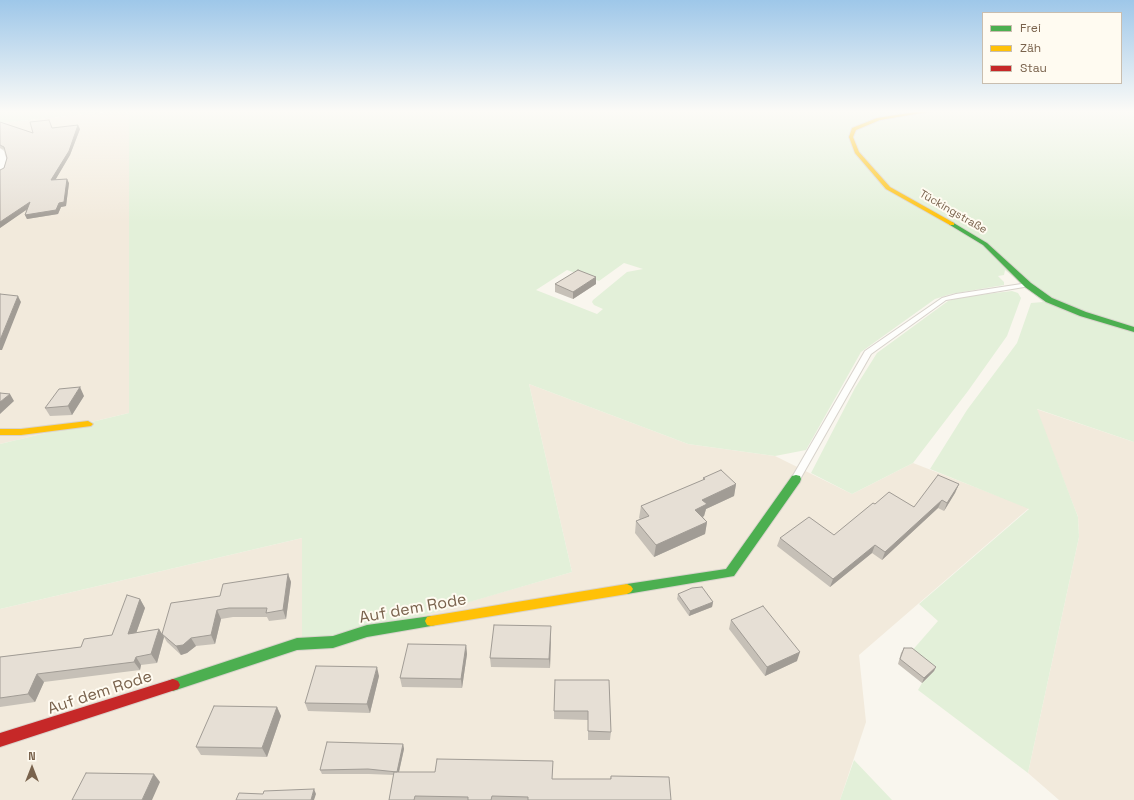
<!DOCTYPE html>
<meta charset="utf-8">
<style>
body{margin:0}
#map{position:relative;width:1134px;height:800px;overflow:hidden;background:#f9f6ee;font-family:"Space Grotesk",sans-serif}
canvas{display:block}
.legend{position:absolute;left:982px;top:12px;width:140px;height:72px;box-sizing:border-box;background:#fffbf1;border:1px solid #c9beaf;margin:0;padding:5px 7px;list-style:none;font-size:12px;color:#79624c}
.legend li{display:flex;align-items:center;gap:8px;height:20px}
.legend b{width:20px;border:1px solid #c9beaf}
.north{position:absolute;left:12px;top:748px;width:40px;height:40px;-webkit-text-stroke:3px #fffbf1;paint-order:stroke;rotate:0deg;font-size:11px;font-weight:700;line-height:16px;text-align:center;color:#79624c}
.north::after{content:'';display:block;margin:auto;width:14px;height:18px;background:#79624c;clip-path:polygon(50% 0,100% 100%,50% 72%,0 100%)}
</style>
<div id="map">
<canvas width="1134" height="800"></canvas>
<ul class="legend">
<li><b style="height:5px;background:#4caf50"></b>Frei</li>
<li><b style="height:5px;background:#ffc107"></b>Zäh</li>
<li><b style="height:5px;background:#c62828"></b>Stau</li>
</ul>
<div class="north">N</div>
</div>
<script>
const g = document.querySelector('canvas').getContext('2d');
g.lineJoin = 'round';
function fill(path, color) { g.fillStyle = color; g.fill(path, 'evenodd'); }
const toPath = rows => new Path2D(rows.map(r => 'M' + r).join(''));
function stroke(path, color, width, dash) { g.strokeStyle = color; g.lineWidth = width; g.lineCap = dash ? 'butt' : 'round'; g.setLineDash(dash || []); g.stroke(path); }
function write(font, color, halo, rows, align = 'center') {
  g.font = font + ' "Space Grotesk",sans-serif'; g.lineWidth = 4; g.setLineDash([]); g.textBaseline = 'middle'; g.strokeStyle = halo; g.fillStyle = color; for (const [text, x, y, turn = 0] of rows) {
    g.save(); g.translate(x, y); g.rotate((+turn || 0) * Math.PI / 180); g.textAlign = isNaN(turn) ? turn : align; if (halo) g.strokeText(text, 0, 0); g.fillText(text, 0, 0); g.restore();
  }
}
fill(toPath([
 [116,111,129,111,129,413,0,444,0,123],
 [529,384,688,444,775,456,852,494,913,463,1029,508,859,655,866,722,840,800,0,800,0,609,302,538,302,650,572,572],
 [1036,409,1134,442,1134,800,1059,800,1028,773,1079,537,1078,517]
]), '#f2eadc');
fill(toPath([
 [0,111,116,111,0,123],
 [129,111,1134,111,1134,442,1037,409,1078,517,1079,537,1028,773,918,690,922,683,910,653,938,621,919,604,1029,509,930,469,967,410,1017,343,1031,303,1043,302,1005,270,1004,275,998,276,1004,282,1004,285,951,294,935,299,861,352,806,450,775,456,688,444,529,384,572,572,302,651,302,538,0,609,0,444,129,413],
 [624,263,643,269,627,272,593,300,592,302,594,305,603,309,597,314,536,290,567,270,599,281],
 [1012,291,1018,293,1021,298,1007,336,968,391,913,463,852,494,811,473,855,388,877,353,948,301,961,297],
 [854,760,892,800,840,800]
]), '#e3f0d9');
const lane = toPath([
 [1028,283,1030,284,1030,286,946,300,871,354,799,481,793,481,791,479,865,351,942,298,956,294,1028,283]
]);
const street = toPath([
 [0,148,4,151,7,161,4,171,0,174,0,148]
]);
const fast = toPath([
 [952,222,987,243,1031,283,1052,298,1086,312,1134,327,1134,332,1080,316,1046,302,1025,287,983,245,950,225,949,224,952,222],
 [796,475,800,476,801,479,800,482,734,576,627,594,623,592,621,589,623,586,627,584,726,569,792,476,796,475],
 [431,616,435,617,437,621,435,625,431,626,367,637,333,648,297,650,173,691,168,689,166,685,168,681,173,679,297,638,333,636,367,625,431,616]
]);
const slow = toPath([
 [921,111,933,111,880,120,856,130,853,137,859,152,890,187,954,223,954,225,950,225,886,189,855,153,849,137,852,128,877,118,921,111],
 [88,421,93,424,91,426,21,435,0,435,0,429,21,429,88,421],
 [627,584,631,586,633,589,631,592,627,594,431,626,427,625,425,621,427,617,431,616,627,584]
]);
const jam = toPath([
 [173,679,178,681,180,685,178,689,0,747,0,733,173,679]
]);
stroke(lane, '#d8d3cc', 2);
stroke(street, '#d8d3cc', 2);
stroke(fast, '#d9d3cc', 2);
stroke(slow, '#d9d3cc', 2);
stroke(jam, '#d9d3cc', 2);
fill(lane, '#fefefc');
fill(street, '#fefefc');
fill(fast, '#4caf50');
fill(slow, '#ffc107');
fill(jam, '#c62828');
fill(toPath([
 [0,122,33,133,52,128,80,129,70,155,55,180,69,183,66,206,61,207,58,214,27,219,25,215,27,209,0,228,4,168,7,158,5,150,0,148],
 [596,277,596,284,573,299,555,292,555,284],
 [84,396,72,415,50,416,45,408],
 [703,478,736,484,734,496,706,509,704,516,703,517,707,522,705,534,654,557,635,533,636,521,640,519,639,518,641,506,703,480],
 [959,484,955,493,944,511,938,508,882,560,872,553,830,587,777,546,780,538,834,535,875,504,914,507],
 [288,574,291,582,286,619,269,621,267,617,233,617,221,619,215,644,196,646,187,653,181,655,167,642,164,637,157,663,141,665,140,670,44,682,35,702,0,707,0,657,81,647,112,635,140,599,145,608,136,633,159,629,162,634,220,596],
 [678,594,713,602,712,607,689,616,677,599],
 [731,620,797,661,765,676,729,629],
 [551,635,550,668,491,667,490,658],
 [466,645,467,654,462,688,402,687,400,678],
 [904,648,936,667,934,671,922,683,898,664,901,653],
 [379,676,370,713,308,711,305,703],
 [609,680,611,732,610,740,588,740,588,720,554,719,554,711],
 [277,707,281,716,267,757,201,755,196,747],
 [403,744,404,749,399,772,435,772,553,761,552,779,610,779,611,776,671,800,389,800,394,775,369,774,322,774,320,770]
]), '#c6c0b7');
fill(toPath([
 [78,125,80,129,70,155,53,184,51,180],
 [67,179,69,183,66,206,61,207,58,214,27,219,25,215],
 [30,202,32,206,0,228,0,222],
 [596,277,596,284,573,299,573,292],
 [18,296,21,302,2,350,0,350,0,340],
 [80,387,84,396,72,415,68,406],
 [10,394,14,401,0,414,0,402],
 [736,484,734,496,706,509,704,516,693,522,695,510,702,500],
 [959,484,955,493,944,511,947,503],
 [942,500,938,508,882,560,885,552],
 [707,522,705,534,654,557,656,545],
 [875,545,872,553,830,587,833,579],
 [288,574,291,582,286,619,283,610],
 [140,599,145,608,133,642,128,634],
 [713,602,712,607,689,616,690,611],
 [217,610,221,619,215,644,211,635],
 [551,626,551,635,550,668,549,659],
 [159,629,164,637,157,663,151,654],
 [191,638,196,646,187,653,181,655,176,646],
 [466,645,467,654,462,688,461,679],
 [800,652,797,661,765,676,767,667],
 [136,657,141,665,140,670,134,662],
 [377,667,379,676,370,713,367,704],
 [936,667,934,671,922,683,924,678],
 [37,674,44,682,35,702,28,694],
 [277,707,281,716,267,757,262,748],
 [403,744,404,749,398,776,397,772],
 [154,774,160,782,152,800,142,800],
 [314,789,316,794,314,800,311,800]
]), '#a19c95');
const building = toPath([
 [49,120,52,128,78,125,69,151,51,180,67,179,64,202,59,203,56,210,25,215,30,202,0,222,0,170,4,168,7,158,4,147,0,145,0,122,33,133,30,122,49,120],
 [578,270,596,277,573,292,555,284,578,270],
 [0,294,18,296,0,340,0,294],
 [80,387,68,406,45,408,59,389,80,387],
 [0,393,10,394,0,402,0,393],
 [721,470,736,484,702,500,707,504,695,510,707,522,656,545,636,521,649,516,641,506,705,479,703,478,721,470],
 [938,475,959,484,947,503,942,500,885,552,875,545,833,579,780,538,809,517,834,535,873,503,875,504,889,492,914,507,938,475],
 [288,574,283,610,266,613,267,608,229,608,217,610,211,635,191,638,183,645,176,646,162,634,171,603,220,596,223,584,288,574],
 [702,587,713,602,690,611,678,594,692,588,702,587],
 [127,595,140,599,128,634,159,629,151,654,136,657,134,662,37,674,28,694,0,698,0,657,81,647,84,639,112,635,127,595],
 [763,606,800,652,767,667,731,620,763,606],
 [494,625,551,626,549,659,490,658,494,625],
 [408,644,466,645,461,679,400,678,408,644],
 [904,648,912,648,936,667,924,678,900,659,904,648],
 [316,666,377,667,367,704,305,703,316,666],
 [555,680,609,680,611,732,588,731,588,711,554,711,555,680],
 [214,706,277,707,262,748,196,747,214,706],
 [327,742,403,744,397,772,368,769,320,770,327,742],
 [437,759,553,761,552,779,611,779,611,776,669,777,671,800,528,800,528,797,492,796,491,800,468,800,468,797,415,796,414,800,389,800,394,772,435,772,437,759],
 [86,773,154,774,142,800,72,800,86,773],
 [314,789,311,800,236,800,239,793,263,794,264,791,314,789]
]);
fill(building, '#e6dfd5');
stroke(building, '#a19c95', 1);
const sky = g.createLinearGradient(0, 0, 0, 223);
sky.addColorStop(0, '#9ec7e9');
sky.addColorStop(0.5, '#fcfbf7');
sky.addColorStop(1, '#fcfbf700');
g.fillStyle = sky;
g.fillRect(0, 0, 1134, 223);
write('11px', '#79624c', '#fffbf1', [
 ["Tückingstraße",953,212,30]
]);
write('16px', '#79624c', '#fffbf1', [
 ["Auf dem Rode",413,609,-10],
 ["Auf dem Rode",100,693,-18]
]);
</script>
